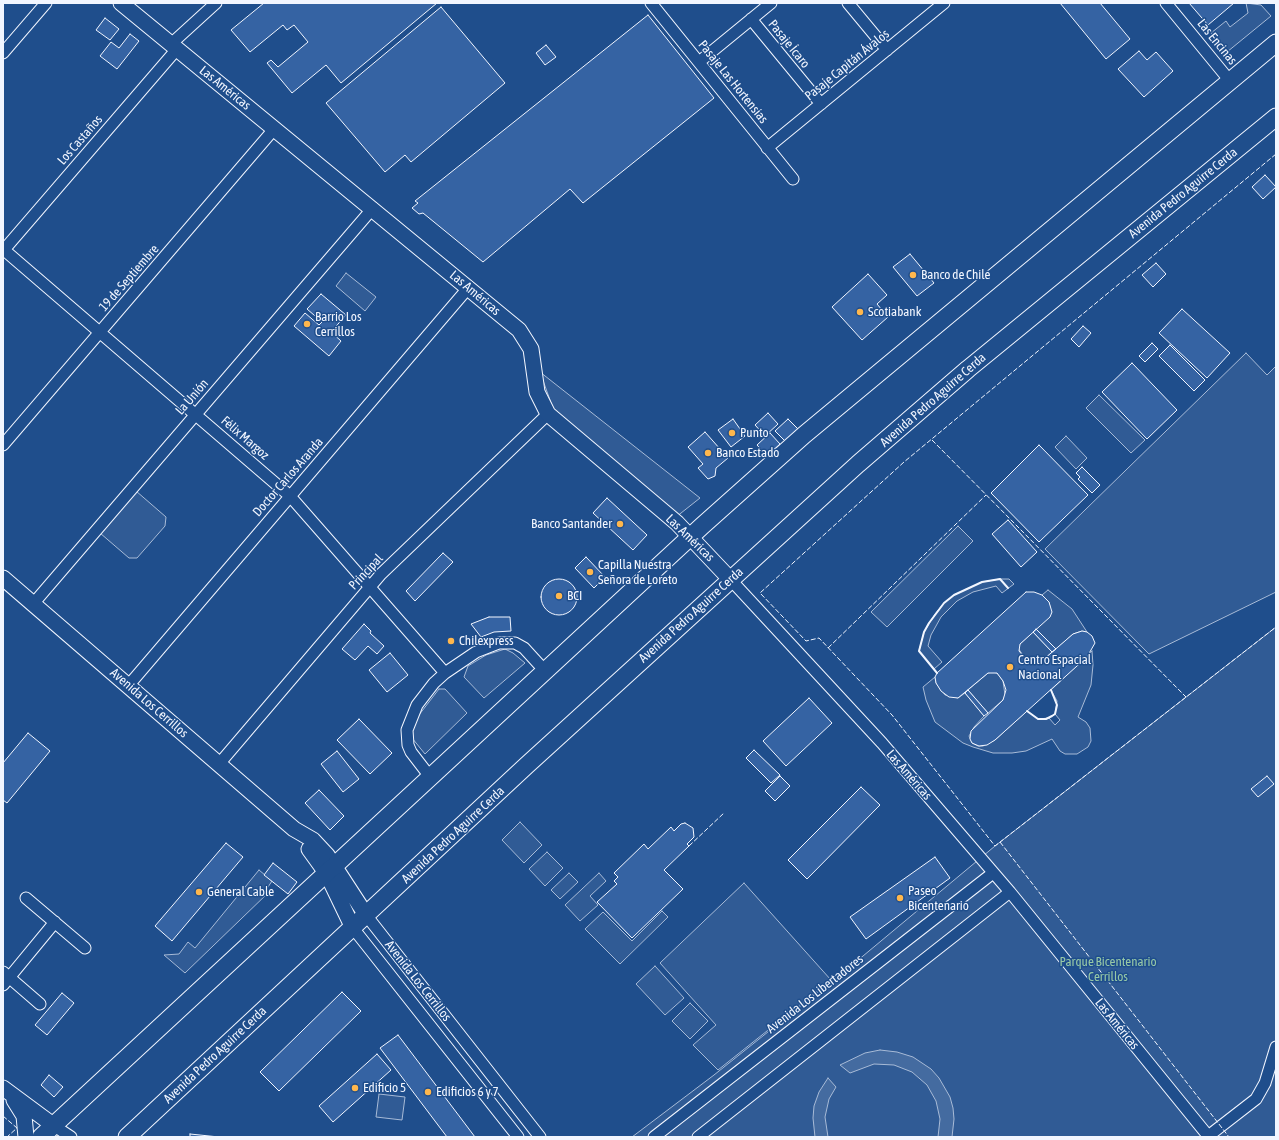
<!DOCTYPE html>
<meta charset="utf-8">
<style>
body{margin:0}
#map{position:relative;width:1279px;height:1140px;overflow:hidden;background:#1f4e8c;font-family:"Asap Condensed",sans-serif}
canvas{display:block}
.frame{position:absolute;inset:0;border:4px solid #f2f6ff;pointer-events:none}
</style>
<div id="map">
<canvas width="1279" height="1140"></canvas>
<div class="frame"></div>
</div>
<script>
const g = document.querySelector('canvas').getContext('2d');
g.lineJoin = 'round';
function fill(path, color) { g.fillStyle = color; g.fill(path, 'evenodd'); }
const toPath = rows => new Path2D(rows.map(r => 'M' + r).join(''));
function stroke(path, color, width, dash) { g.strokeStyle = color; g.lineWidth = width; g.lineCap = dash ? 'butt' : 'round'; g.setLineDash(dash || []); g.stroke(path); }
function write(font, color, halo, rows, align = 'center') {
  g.font = font + ' "Asap Condensed",sans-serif'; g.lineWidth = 3; g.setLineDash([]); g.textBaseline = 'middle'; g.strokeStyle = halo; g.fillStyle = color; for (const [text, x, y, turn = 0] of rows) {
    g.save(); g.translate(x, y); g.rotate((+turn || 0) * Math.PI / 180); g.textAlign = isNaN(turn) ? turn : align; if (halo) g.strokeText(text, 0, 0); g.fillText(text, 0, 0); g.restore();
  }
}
const built = toPath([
 [1246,3,1261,5,1271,16,1227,52,1211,33,1226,21,1230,27,1248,13,1246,3],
 [346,273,376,297,365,311,336,286,346,273],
 [1246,353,1267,375,1276,366,1276,592,1149,654,1045,549,1246,353],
 [540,372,700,498,676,517,555,414,540,372],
 [1099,395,1145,440,1131,453,1086,408,1099,395],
 [1066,436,1087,458,1076,469,1055,447,1066,436],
 [136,491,166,517,165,526,137,558,129,558,100,533,136,491],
 [958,526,973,541,887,627,871,612,958,526],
 [1000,579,1009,579,1014,584,1002,593,996,586,973,592,957,601,941,617,931,635,928,646,942,662,934,669,919,651,924,632,935,614,944,603,954,595,982,582,1000,579],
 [1048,590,1072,609,1087,632,1082,631,1073,634,1056,649,1036,629,1051,612,1049,602,1042,595,1048,590],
 [1276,627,1276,1137,632,1137,714,1075,863,956,995,846,1276,627],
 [1033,632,1052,652,1043,660,1034,662,1025,658,1018,648,1020,644,1033,632],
 [505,649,513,653,525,663,484,698,464,677,468,666,486,655,505,649],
 [1092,651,1093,665,1091,685,1078,717,1086,722,1090,728,1091,741,1088,747,1077,754,1065,754,1060,751,1052,739,1026,751,1012,753,993,753,973,747,963,743,935,722,926,700,923,687,935,677,936,683,945,695,958,698,965,693,984,716,974,727,969,736,972,743,978,746,983,746,995,740,1027,711,1038,719,1049,718,1055,725,1060,720,1055,714,1057,701,1051,690,1092,651],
 [992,672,997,673,1003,681,1005,695,1003,700,988,713,968,690,988,673,992,672],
 [439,689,445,689,467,713,425,754,412,738,412,724,439,689],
 [520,822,542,845,524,863,502,840,520,822],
 [547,852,563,868,545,886,529,869,547,852],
 [259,870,272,881,266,890,269,892,185,973,164,955,179,954,188,942,195,948,259,870],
 [569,873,578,882,560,899,551,890,569,873],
 [599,873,606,881,590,896,598,905,580,921,565,905,599,873],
 [744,883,831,980,718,1070,693,1045,716,1025,660,963,744,883],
 [662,911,668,917,620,964,585,929,603,912,632,941,662,911],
 [655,966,684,998,665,1015,636,984,655,966],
 [690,1003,708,1021,690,1039,672,1021,690,1003],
 [379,1094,405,1097,402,1120,376,1117,379,1094]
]);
fill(built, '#305b95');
stroke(built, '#a8bbd7', 1);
const water = toPath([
 [880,1050,897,1052,913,1057,931,1069,939,1078,950,1097,953,1108,954,1119,952,1137,938,1137,940,1119,936,1101,927,1085,912,1072,894,1065,874,1064,850,1073,840,1065,865,1053,880,1050],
 [828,1078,836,1087,829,1099,825,1117,828,1137,815,1137,813,1118,814,1106,819,1092,828,1078]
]);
fill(water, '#446ba0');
stroke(water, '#a8bbd7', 1);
const building = toPath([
 [264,3,437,3,341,83,326,65,292,93,267,63,271,60,278,67,308,42,294,25,287,30,283,25,250,52,231,30,264,3],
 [1060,3,1100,3,1130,39,1106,59,1060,3],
 [1189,3,1234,3,1208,25,1189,3],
 [441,7,505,83,411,162,405,155,385,172,326,103,441,7],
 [648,15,714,98,583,203,570,189,483,262,423,213,419,214,412,208,418,203,415,201,648,15],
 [105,18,119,29,110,40,96,30,105,18],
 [130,34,139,41,117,69,100,56,111,42,119,48,130,34],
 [546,45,556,57,545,65,536,53,546,45],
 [1139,51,1147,60,1156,52,1173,71,1144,97,1118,69,1139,51],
 [1265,175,1276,187,1263,199,1252,187,1265,175],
 [910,254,934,283,917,296,893,267,910,254],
 [1156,263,1166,274,1153,287,1142,275,1156,263],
 [868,274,887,295,877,304,888,317,862,340,832,307,868,274],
 [321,294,346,315,331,332,341,341,329,356,294,326,305,313,319,325,322,322,307,309,321,294],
 [1182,309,1230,353,1207,378,1159,333,1182,309],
 [1083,326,1091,333,1079,347,1071,339,1083,326],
 [1152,343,1158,349,1145,362,1139,356,1152,343],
 [1170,345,1205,380,1194,391,1159,356,1170,345],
 [1132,363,1177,410,1147,439,1102,392,1132,363],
 [768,413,778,424,765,436,755,425,768,413],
 [733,419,745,436,731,447,718,430,733,419],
 [788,419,798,429,785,441,775,431,788,419],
 [705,432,728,458,716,468,715,476,708,479,698,468,703,464,688,447,705,432],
 [770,433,780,444,767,456,757,445,770,433],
 [1039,445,1088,495,1039,542,991,493,1039,445],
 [1082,467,1100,485,1092,493,1078,479,1080,477,1076,473,1082,467],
 [607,498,647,535,633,550,593,513,607,498],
 [1008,520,1037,552,1021,567,992,534,1008,520],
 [443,553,453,562,415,601,406,591,443,553],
 [586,557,605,577,594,588,575,568,586,557],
 '541 597a18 18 0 1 1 36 0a18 18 0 1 1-36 0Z',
 [1026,592,1034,592,1042,595,1049,602,1052,612,1050,617,1020,644,1019,651,1025,658,1034,662,1043,660,1073,634,1082,631,1087,632,1092,636,1095,643,1087,657,995,740,987,745,979,746,972,743,970,739,971,731,1003,700,1006,690,1003,681,997,673,988,673,958,698,949,697,941,691,936,683,935,677,937,673,1026,592],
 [489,617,510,617,511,631,494,632,481,637,471,624,489,617],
 [364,624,371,631,370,633,384,646,377,654,368,646,355,660,342,649,364,624],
 [1036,629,1056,649,1052,652,1033,632,1036,629],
 [390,653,408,675,387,692,369,670,390,653],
 [968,690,988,713,984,716,965,693,968,690],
 [809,698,832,723,786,766,763,741,809,698],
 [359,719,392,753,370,774,337,740,359,719],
 [28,733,50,751,7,803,3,800,3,763,28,733],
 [754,750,780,775,771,783,746,758,754,750],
 [337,751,359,779,343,792,321,764,337,751],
 [780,776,790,786,775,801,765,791,780,776],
 [1267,776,1274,784,1258,797,1251,789,1267,776],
 [861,787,880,805,807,879,788,860,861,787],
 [319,790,344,816,330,830,305,803,319,790],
 [685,823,693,828,694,837,687,844,689,846,664,870,683,889,632,938,597,902,617,884,614,881,618,877,614,873,644,844,648,849,671,827,674,831,681,824,685,823],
 [226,843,243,857,172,941,155,926,226,843],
 [935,857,950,878,866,939,850,917,935,857],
 [273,863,297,882,288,894,264,875,273,863],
 [342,992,361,1011,279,1091,260,1072,342,992],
 [62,993,74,1003,47,1035,35,1025,62,993],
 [398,1035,475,1137,447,1137,380,1048,398,1035],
 [377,1054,391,1070,333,1122,319,1106,377,1054],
 [49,1075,63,1087,54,1097,41,1085,49,1075],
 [190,1134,219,1137,190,1137,190,1134]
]);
fill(building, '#3563a3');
stroke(building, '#f2f6ff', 1);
const street = toPath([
 [651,3,793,179],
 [848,3,887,50],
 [1166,3,1230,81],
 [751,19,821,104],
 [171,44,216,3],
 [3,53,46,3],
 [699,62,771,3],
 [767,148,944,3],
 [3,249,290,496,445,673],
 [3,251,177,49],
 [3,445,275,128],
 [730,579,882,743,1010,892,1209,1137],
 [33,604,373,208],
 [128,686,469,287],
 [219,764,381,574,548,414],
 [431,778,411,752,408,745,407,730,417,705,434,683,445,673,476,652,499,643,515,643,524,648,545,671],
 [26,898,85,948],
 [366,915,540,1137],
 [353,928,518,1137],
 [3,972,40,1004],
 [3,985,55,922],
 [53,1125,71,1137],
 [654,1137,993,873],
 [698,1137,1010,892],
 [1207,1137,1256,1099,1265,1083,1276,1047]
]);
const secondary = toPath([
 [121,3,519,330,531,349,537,392,548,414,677,523,730,579],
 [3,578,294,829,313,840,327,855,366,915],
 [309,849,327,874,353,928],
 [3,1088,53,1125],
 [14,1100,24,1116,26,1137]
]);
const primary = toPath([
 [41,1137,702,526,804,435,1276,43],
 [127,1137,527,765,858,464,968,369,1276,117]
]);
stroke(street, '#f2f6ff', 13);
stroke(secondary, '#f2f6ff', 17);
stroke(primary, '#f2f6ff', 19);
stroke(street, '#1f4e8c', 11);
stroke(secondary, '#1f4e8c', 15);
stroke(primary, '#1f4e8c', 17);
stroke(toPath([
 [1276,154,904,462,760,593,806,641,819,638,892,715,995,846,1276,627],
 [932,440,1186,697],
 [828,648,986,495],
 [1000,842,1229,1137],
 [689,846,724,813],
 [3,1116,17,1128,7,1137]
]), '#f2f6ff', 1, [5, 2]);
stroke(toPath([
 [937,673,919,651,924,632,929,623,944,603,954,595,982,582,1000,579,1008,588],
 [1027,711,1038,719,1046,719,1052,716,1055,714,1057,705,1051,690]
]), '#f2f6ff', 2);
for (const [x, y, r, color] of [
 [913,275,4,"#ffb74d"],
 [860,312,4,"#ffb74d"],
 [307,324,4,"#ffb74d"],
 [732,433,4,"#ffb74d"],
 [708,453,4,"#ffb74d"],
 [620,524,4,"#ffb74d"],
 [590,572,4,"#ffb74d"],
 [559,596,4,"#ffb74d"],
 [451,641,4,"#ffb74d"],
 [1010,667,4,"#ffb74d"],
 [199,892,4,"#ffb74d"],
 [900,898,4,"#ffb74d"],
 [355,1088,4,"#ffb74d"],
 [428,1092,4,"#ffb74d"]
]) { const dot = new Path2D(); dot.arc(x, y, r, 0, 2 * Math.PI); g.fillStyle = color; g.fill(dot); stroke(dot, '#1f4e8c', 1.5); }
write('13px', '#f2f6ff', '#1f4e8c', [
 ["Las Encinas",1217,42,51],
 ["Pasaje Ícaro",789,44,51],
 ["Pasaje Capitán Ávalos",847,65,-39],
 ["Pasaje Las Hortensias",733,82,51],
 ["Las Américas",225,88,39],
 ["Los Castaños",80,140,-49],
 ["Avenida Pedro Aguirre Cerda",1183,193,-39],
 ["19 de Septiembre",129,278,-49],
 ["Las Américas",475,293,40],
 ["La Unión",192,397,-49],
 ["Avenida Pedro Aguirre Cerda",933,400,-41],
 ["Félix Margoz",245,438,41],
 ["Doctor Carlos Aranda",288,477,-49],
 ["Las Américas",690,538,44],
 ["Principal",366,572,-47],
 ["Avenida Pedro Aguirre Cerda",691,615,-42],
 ["Avenida Los Cerrillos",149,703,41],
 ["Las Américas",909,775,49],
 ["Avenida Pedro Aguirre Cerda",453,835,-43],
 ["Avenida Los Cerrillos",418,981,52],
 ["Avenida Los Libertadores",815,994,-38],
 ["Las Américas",1117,1024,51],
 ["Avenida Pedro Aguirre Cerda",215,1055,-43]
]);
write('13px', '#f2f6ff', '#1f4e8c', [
 ["Banco de Chile",921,275],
 ["Scotiabank",868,312],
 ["Barrio Los",315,317],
 ["Cerrillos",315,332],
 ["Punto",740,433],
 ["Banco Estado",716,453],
 ["Banco Santander",612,524,"right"],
 ["Capilla Nuestra",598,565],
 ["Señora de Loreto",598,580],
 ["BCI",567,596],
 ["Chilexpress",459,641],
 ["Centro Espacial",1018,660],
 ["Nacional",1018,675],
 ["Paseo",908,891],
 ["Bicentenario",908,906],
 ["General Cable",207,892],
 ["Edificio 5",363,1088],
 ["Edificios 6 y 7",436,1092]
], 'left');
write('13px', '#97c8a6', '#1f4e8c', [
 ["Parque Bicentenario",1108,962],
 ["Cerrillos",1108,977]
]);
</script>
